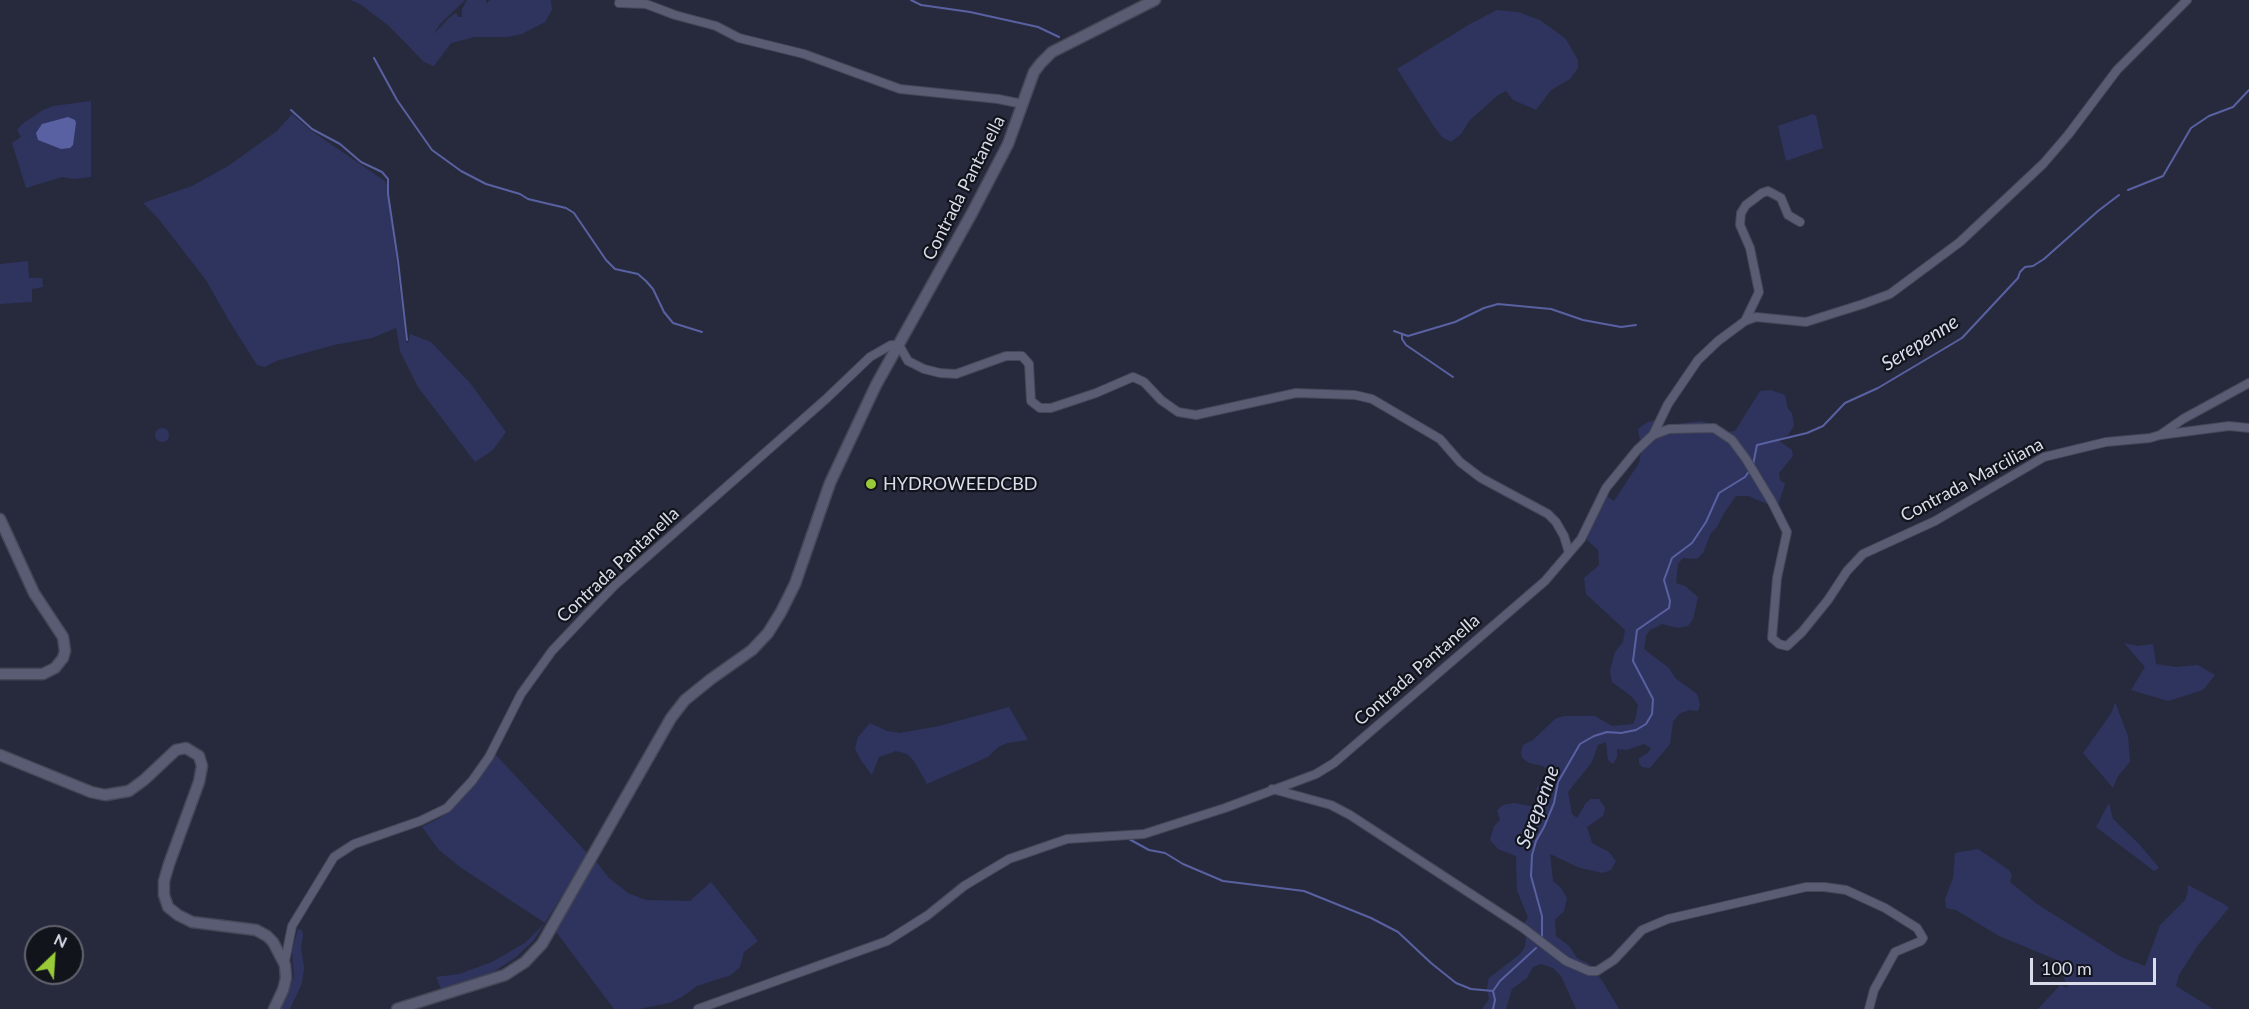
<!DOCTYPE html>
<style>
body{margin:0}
#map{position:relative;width:2249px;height:1009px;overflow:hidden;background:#272a3d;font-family:Lato,sans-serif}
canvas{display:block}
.north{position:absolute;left:24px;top:925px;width:60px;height:60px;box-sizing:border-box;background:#12141c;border:2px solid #62646e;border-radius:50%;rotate:25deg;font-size:16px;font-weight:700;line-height:24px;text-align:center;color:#dadce9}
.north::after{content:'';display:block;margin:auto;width:21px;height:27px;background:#98cb37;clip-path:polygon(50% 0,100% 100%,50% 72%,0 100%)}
.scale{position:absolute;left:2030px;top:958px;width:126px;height:27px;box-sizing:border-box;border:3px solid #dadce9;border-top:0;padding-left:8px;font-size:18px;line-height:21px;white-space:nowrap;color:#dadce9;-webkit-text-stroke:4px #12141c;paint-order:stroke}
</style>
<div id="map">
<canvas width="2249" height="1009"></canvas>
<div class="north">N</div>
<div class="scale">100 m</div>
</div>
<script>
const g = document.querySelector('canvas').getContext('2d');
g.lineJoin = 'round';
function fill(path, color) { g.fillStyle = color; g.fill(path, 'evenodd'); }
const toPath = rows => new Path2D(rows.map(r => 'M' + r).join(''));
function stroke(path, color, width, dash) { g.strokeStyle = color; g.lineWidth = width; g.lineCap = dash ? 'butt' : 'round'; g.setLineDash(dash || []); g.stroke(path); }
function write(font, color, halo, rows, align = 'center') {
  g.font = font + ' Lato,sans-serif'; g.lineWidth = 4.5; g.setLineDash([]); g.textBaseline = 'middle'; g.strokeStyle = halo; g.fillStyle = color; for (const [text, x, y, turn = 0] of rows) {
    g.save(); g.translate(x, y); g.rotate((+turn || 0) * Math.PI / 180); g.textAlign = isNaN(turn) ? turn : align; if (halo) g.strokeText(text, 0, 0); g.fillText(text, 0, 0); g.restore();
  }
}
fill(toPath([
 [350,0,465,0,440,24,433,35,449,18,456,13,458,17,462,17,462,9,467,0,486,0,486,4,490,0,551,0,552,10,545,22,522,34,507,37,475,37,451,43,434,66,424,62,389,26,360,4],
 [1497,10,1518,12,1540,20,1566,39,1578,60,1578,68,1570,79,1551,90,1536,110,1513,100,1506,91,1498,95,1469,121,1461,134,1451,142,1442,137,1433,125,1397,69,1470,24],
 [91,101,91,177,74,179,62,177,26,188,12,143,21,137,17,130,22,124,43,110,53,106],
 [292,114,310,130,385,181,387,185,406,342,408,343,410,334,431,342,470,383,506,432,493,450,475,462,418,387,400,351,396,328,372,338,334,345,276,361,265,367,257,365,228,319,206,280,157,217,143,203,192,186,228,166,277,131],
 [1813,114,1816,116,1823,148,1786,161,1778,126],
 [28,261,29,278,42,278,43,287,32,289,32,302,0,304,0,264],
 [1771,390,1785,395,1788,409,1792,413,1794,426,1788,435,1778,440,1792,450,1793,456,1779,473,1780,480,1785,484,1778,505,1767,504,1748,496,1736,496,1724,513,1717,527,1711,533,1703,553,1697,559,1683,558,1678,564,1676,583,1685,586,1698,597,1693,619,1688,626,1678,628,1662,624,1650,630,1646,636,1644,649,1669,668,1675,678,1697,694,1700,705,1698,711,1689,710,1679,714,1673,722,1670,744,1650,768,1642,767,1639,763,1639,758,1648,753,1651,748,1644,744,1627,750,1617,749,1617,757,1613,764,1608,760,1606,742,1598,745,1592,762,1568,792,1572,814,1577,818,1586,803,1591,799,1599,799,1605,808,1603,816,1587,827,1592,843,1609,852,1616,861,1611,870,1603,873,1580,868,1550,854,1553,881,1561,888,1567,898,1564,911,1555,920,1556,936,1569,946,1577,958,1591,965,1603,982,1619,1009,1576,1009,1561,976,1553,968,1541,964,1533,967,1527,978,1512,989,1506,1009,1482,1009,1489,999,1487,988,1489,978,1520,954,1525,947,1526,937,1523,926,1528,917,1517,891,1516,856,1498,849,1490,840,1494,826,1500,820,1497,810,1503,805,1514,803,1535,807,1543,805,1536,790,1538,786,1547,788,1552,782,1550,773,1543,766,1529,763,1522,758,1521,753,1523,745,1533,740,1555,719,1564,716,1595,716,1612,726,1633,724,1636,716,1638,705,1632,697,1612,682,1610,671,1615,652,1623,642,1625,630,1586,594,1584,578,1599,565,1598,550,1587,540,1588,532,1605,495,1614,501,1639,463,1641,453,1646,448,1639,437,1638,429,1646,423,1657,419,1659,429,1670,425,1701,421,1712,424,1721,433,1735,431,1760,391],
 '155 435a7 7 0 1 1 14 0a7 7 0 1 1-14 0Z',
 [2124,643,2138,646,2153,644,2156,664,2176,667,2198,665,2215,675,2203,690,2168,701,2131,690,2145,667],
 [2115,702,2128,736,2130,762,2118,776,2113,788,2083,753,2112,712],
 [1009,707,1028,740,1007,743,998,747,988,757,927,784,914,761,907,754,896,751,879,757,872,775,860,759,855,748,858,737,870,723,887,731,900,733,939,726],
 [495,754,588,854,545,923,533,941,515,958,493,972,441,989,436,977,459,974,492,962,525,943,545,923,460,867,439,850,422,827,440,818,458,802],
 [2109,803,2113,819,2140,845,2159,868,2154,871,2096,827],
 [1978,849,2009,870,2012,875,2010,882,2037,904,2121,957,2145,966,2160,925,2185,900,2188,891,2188,885,2224,904,2229,908,2198,945,2179,975,2176,986,2213,1009,2038,1009,2060,985,2068,988,2057,960,1999,936,1956,910,1946,908,1945,899,1953,878,1955,853],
 [594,859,609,878,628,893,646,900,690,901,711,882,758,941,744,952,740,967,731,975,697,986,682,997,669,1003,639,1009,614,1009,554,929],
 [298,929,302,930,303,936,301,947,304,968,302,983,290,1009,280,1009,290,988,294,977,292,951]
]), '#2f345e');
fill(toPath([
 [68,117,75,120,76,123,73,145,70,148,61,149,38,140,36,133,42,124]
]), '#5961a2');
stroke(toPath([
 [911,0,921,5,970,12,1038,27,1059,37],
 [374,58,397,100,432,150,461,171,486,184,520,194,528,199,566,208,574,213,606,260,615,269,638,274,646,281,653,289,664,312,673,323,702,332],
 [291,110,312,129,340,144,361,162,382,172,388,179,388,194,398,261,407,340],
 [2128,190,2163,176,2191,128,2209,116,2233,107,2249,90],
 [1394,331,1408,336,1455,322,1484,308,1498,304,1551,309,1583,320,1621,327,1636,325],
 [1402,335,1402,339,1406,345,1453,377],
 [1753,465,1757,445,1807,433,1823,426,1845,403,1878,388,1962,338,2018,278,2020,272,2025,267,2033,266,2044,259,2098,211,2119,195],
 [1129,839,1149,850,1165,853,1183,864,1223,881,1304,891,1371,918,1398,932,1431,963,1456,983,1471,989,1493,991],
 [1542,938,1542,916,1531,876,1532,855,1536,841,1544,827,1554,803,1558,782,1580,744,1594,736,1607,732,1621,733,1636,730,1646,724,1652,714,1653,699,1633,661,1637,630,1669,608,1670,601,1664,580,1672,558,1692,543,1706,522,1719,493,1745,477,1750,470],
 [1493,1009,1495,1000,1493,991,1500,981,1536,948]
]), '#5961a2', 2);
const minor = toPath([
 [619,3,646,4,675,15,716,26,739,38,804,54,900,89,998,99,1023,104],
 [1745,321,1759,292,1750,248,1740,225,1741,213,1746,205,1762,193,1768,191,1781,198,1788,215,1800,222],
 [1653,435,1668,404,1698,360,1718,341,1745,321,1756,317,1806,322,1863,304,1890,294,1960,242,2043,164,2068,135,2117,70,2187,0],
 [2160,435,2229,426,2249,428],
 [1272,789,1331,805,1350,815,1523,928,1566,961,1589,971,1597,971,1614,960,1642,930,1668,919,1806,887,1824,887,1846,890,1885,908,1917,928,1923,938,1921,941,1895,952,1874,990,1869,1009],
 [285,961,292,926,334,857,354,844,420,821,447,808,472,781,489,757,521,694,552,651,586,615,615,585,826,399,870,357,891,345,899,345,908,361,924,369,940,373,956,374,1006,356,1022,356,1029,364,1031,401,1040,408,1051,408,1096,393,1133,377,1144,382,1161,400,1178,412,1196,415,1296,393,1355,395,1372,399,1440,439,1460,462,1481,478,1548,514,1556,522,1564,536,1569,553],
 [698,1009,887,941,928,915,964,886,1009,859,1067,839,1144,834,1225,808,1316,774,1334,763,1545,581,1581,539,1606,488,1637,450,1653,435,1669,429,1714,428,1732,440,1746,459,1772,502,1787,532,1777,578,1772,638,1779,644,1787,646,1802,632,1828,600,1847,571,1863,554,1935,521,2044,457,2106,442,2150,438,2160,435,2183,419,2249,383]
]);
const tertiary = toPath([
 [0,519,34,593,63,637,65,651,63,658,55,668,43,674,0,674],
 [0,755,91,792,105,795,129,791,144,780,176,750,186,748,199,756,202,766,199,782,169,864,164,881,164,895,168,907,178,915,192,922,256,930,267,936,273,942,285,965,286,978,283,990,274,1009],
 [397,1009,505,975,525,962,542,944,671,718,685,700,711,679,752,650,768,633,781,612,795,584,830,483,876,385,972,213,1008,144,1034,72,1041,63,1052,52,1155,0]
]);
stroke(minor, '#454757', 10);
stroke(tertiary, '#454757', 13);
stroke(minor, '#595c72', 8);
stroke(tertiary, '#595c72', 10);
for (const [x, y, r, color] of [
 [871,484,6,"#98cb37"]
]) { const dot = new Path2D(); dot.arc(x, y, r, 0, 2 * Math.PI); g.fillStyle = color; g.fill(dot); stroke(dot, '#12141c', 2); }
write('18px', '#dadce9', '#12141c', [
 ["Contrada Pantanella",964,188,-63],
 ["Contrada Marciliana",1972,480,-28],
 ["Contrada Pantanella",618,565,-43],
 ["Contrada Pantanella",1417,670,-41]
]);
write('18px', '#dadce9', '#12141c', [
 ["HYDROWEEDCBD",883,484]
], 'left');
write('italic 20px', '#d8dcef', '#12141c', [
 ["Serepenne",1920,343,-32],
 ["Serepenne",1538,807,-69]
]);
</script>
